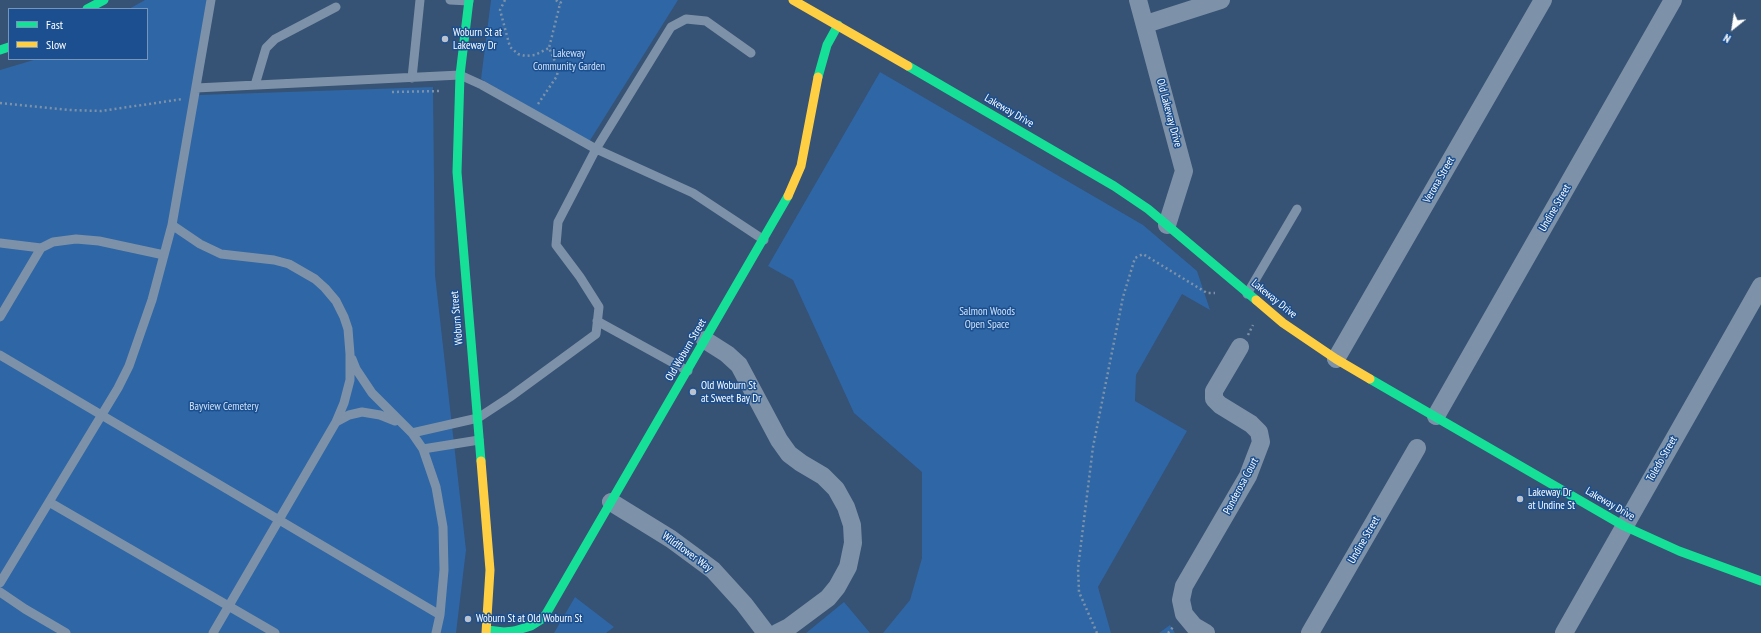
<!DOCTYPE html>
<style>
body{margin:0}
#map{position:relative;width:1761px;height:633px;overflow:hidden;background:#365274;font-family:"PT Sans Narrow",sans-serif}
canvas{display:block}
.legend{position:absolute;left:8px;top:8px;width:140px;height:52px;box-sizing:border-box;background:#1b4f8f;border:1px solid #7695bc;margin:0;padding:5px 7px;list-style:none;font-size:12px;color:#fff}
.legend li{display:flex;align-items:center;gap:8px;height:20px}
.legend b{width:20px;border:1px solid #7695bc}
.north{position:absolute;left:1713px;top:8px;width:40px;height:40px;-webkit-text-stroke:3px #1b4f8f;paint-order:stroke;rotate:210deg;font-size:11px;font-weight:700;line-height:16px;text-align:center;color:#fff}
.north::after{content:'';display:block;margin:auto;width:14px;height:18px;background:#fff;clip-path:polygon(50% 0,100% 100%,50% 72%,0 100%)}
</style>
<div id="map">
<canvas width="1761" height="633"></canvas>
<ul class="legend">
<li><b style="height:5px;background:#16e098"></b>Fast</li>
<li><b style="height:5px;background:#ffcf43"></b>Slow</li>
</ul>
<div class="north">N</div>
</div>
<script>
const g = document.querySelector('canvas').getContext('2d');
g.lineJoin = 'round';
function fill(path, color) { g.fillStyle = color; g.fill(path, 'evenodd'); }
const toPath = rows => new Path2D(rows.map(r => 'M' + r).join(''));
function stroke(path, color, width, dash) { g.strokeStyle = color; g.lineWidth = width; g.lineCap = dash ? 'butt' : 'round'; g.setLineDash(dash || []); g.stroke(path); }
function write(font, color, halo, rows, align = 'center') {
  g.font = font + ' "PT Sans Narrow",sans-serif'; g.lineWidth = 3; g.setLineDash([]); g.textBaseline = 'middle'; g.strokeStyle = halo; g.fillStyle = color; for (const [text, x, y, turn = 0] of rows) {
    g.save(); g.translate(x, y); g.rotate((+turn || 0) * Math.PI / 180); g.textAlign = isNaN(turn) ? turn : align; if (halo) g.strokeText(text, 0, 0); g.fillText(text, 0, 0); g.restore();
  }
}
fill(toPath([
 [145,0,215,0,199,95,433,87,435,275,466,550,456,633,0,633,0,70,37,59,147,59,147,9,129,9],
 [491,0,678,0,589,142,481,79],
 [880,72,1143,225,1197,271,1210,310,1182,294,1136,375,1135,401,1187,431,1098,587,1111,633,883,633,910,600,922,558,922,472,854,413,793,280,768,266],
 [575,597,614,627,606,633,554,633],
 [844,602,870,633,806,633],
 [1170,625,1175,633,1159,633]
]), '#2f66a5');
stroke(toPath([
 [505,0,500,10,510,47,518,54,526,56,535,55,549,48],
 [556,0,560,4],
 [392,92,441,91],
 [0,103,69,110,101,111,183,99],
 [538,104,557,76,558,68,549,48,560,4,562,0],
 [1248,335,1253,325],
 [1097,633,1079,592,1078,568,1093,447,1123,297,1135,258,1143,254,1207,293,1215,293],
 [1168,633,1174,626]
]), '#7d92a8', 2.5, [2, 3]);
stroke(toPath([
 [211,0,172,225,200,244,221,254,274,260,289,264,315,279,325,288,336,301,344,317,348,329,350,354,350,380,344,403,336,422,213,633],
 [450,0,469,1],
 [751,53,706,21,686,19,671,27,596,149,693,193,764,240],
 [412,78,420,0],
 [255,85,266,48,275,39,336,7],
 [196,88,460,75,482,85,596,149,558,222,556,245,580,277,599,307,596,334,510,397,478,418,412,433],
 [0,243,41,248,53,242,76,239,99,241,164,255],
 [1247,294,1297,209],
 [0,317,41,248],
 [597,321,688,371],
 [0,355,440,615],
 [352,359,356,369,372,393,412,433,423,449,436,487,443,527,444,570,440,615,436,633],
 [336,422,349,415,362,412,380,415,395,421],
 [423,449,479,440],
 [49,502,275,633],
 [0,583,118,388,129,366,152,300,172,225],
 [0,592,25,609,66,633]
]), '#7d92a8', 9);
stroke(toPath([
 [1138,0,1184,171,1167,225],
 [1146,24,1221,0],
 [705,340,727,354,739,365,779,440,789,454,801,463,823,476,836,489,846,507,852,525,853,543,848,567,837,587,828,598,789,627,777,633],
 [1336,359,1543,0],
 [1436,416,1673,0],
 [611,502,671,539,713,570,744,604,766,633],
 [1206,633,1194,626,1184,614,1181,600,1184,586,1248,476,1261,442,1259,432,1251,424,1220,405,1214,399,1214,391,1240,347],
 [1310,633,1417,448],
 [1564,633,1761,286]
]), '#7d92a8', 18);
stroke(toPath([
 [469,0,460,75,457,172,481,461],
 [87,9,104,0],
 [0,50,9,47],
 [908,66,1114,186,1148,209,1256,300],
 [818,77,827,45,838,25],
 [1370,379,1624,526,1679,551,1761,581],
 [487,630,504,632,514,631,531,626,542,619,546,614,788,196]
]), '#16e098', 9);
stroke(toPath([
 [793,0,908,66],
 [788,196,801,166,818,77],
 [1256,300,1283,323,1336,359,1370,379],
 [481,461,490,570,486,633]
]), '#ffcf43', 9);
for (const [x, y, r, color] of [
 [445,39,4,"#b9c2ce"],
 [693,392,4,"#b9c2ce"],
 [1520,499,4,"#b9c2ce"],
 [468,619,4,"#b9c2ce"]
]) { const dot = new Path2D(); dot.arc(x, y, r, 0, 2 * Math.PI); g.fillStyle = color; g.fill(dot); stroke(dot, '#1b4f8f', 1.5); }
write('11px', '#fff', '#1b4f8f', [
 ["Woburn St at",453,33],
 ["Lakeway Dr",453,46],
 ["Old Woburn St",701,386],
 ["at Sweet Bay Dr",701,399],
 ["Lakeway Dr",1528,493],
 ["at Undine St",1528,506],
 ["Woburn St at Old Woburn St",476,619]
], 'left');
write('11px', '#cfe3fa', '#1b4f8f', [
 ["Lakeway",569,54],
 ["Community Garden",569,67],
 ["Salmon Woods",987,312],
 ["Open Space",987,325],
 ["Bayview Cemetery",224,407]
]);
write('11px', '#fff', '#1b4f8f', [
 ["Lakeway Drive",1009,111,30],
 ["Old Lakeway Drive",1169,113,75],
 ["Verona Street",1439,180,-60],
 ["Undine Street",1555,208,-60],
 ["Lakeway Drive",1274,299,39],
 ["Woburn Street",457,318,-95],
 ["Old Woburn Street",686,350,-60],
 ["Toledo Street",1662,459,-60],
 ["Ponderosa Court",1241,486,-62],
 ["Lakeway Drive",1610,504,30],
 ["Undine Street",1364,540,-60],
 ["Wildflower Way",687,552,36]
]);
</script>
